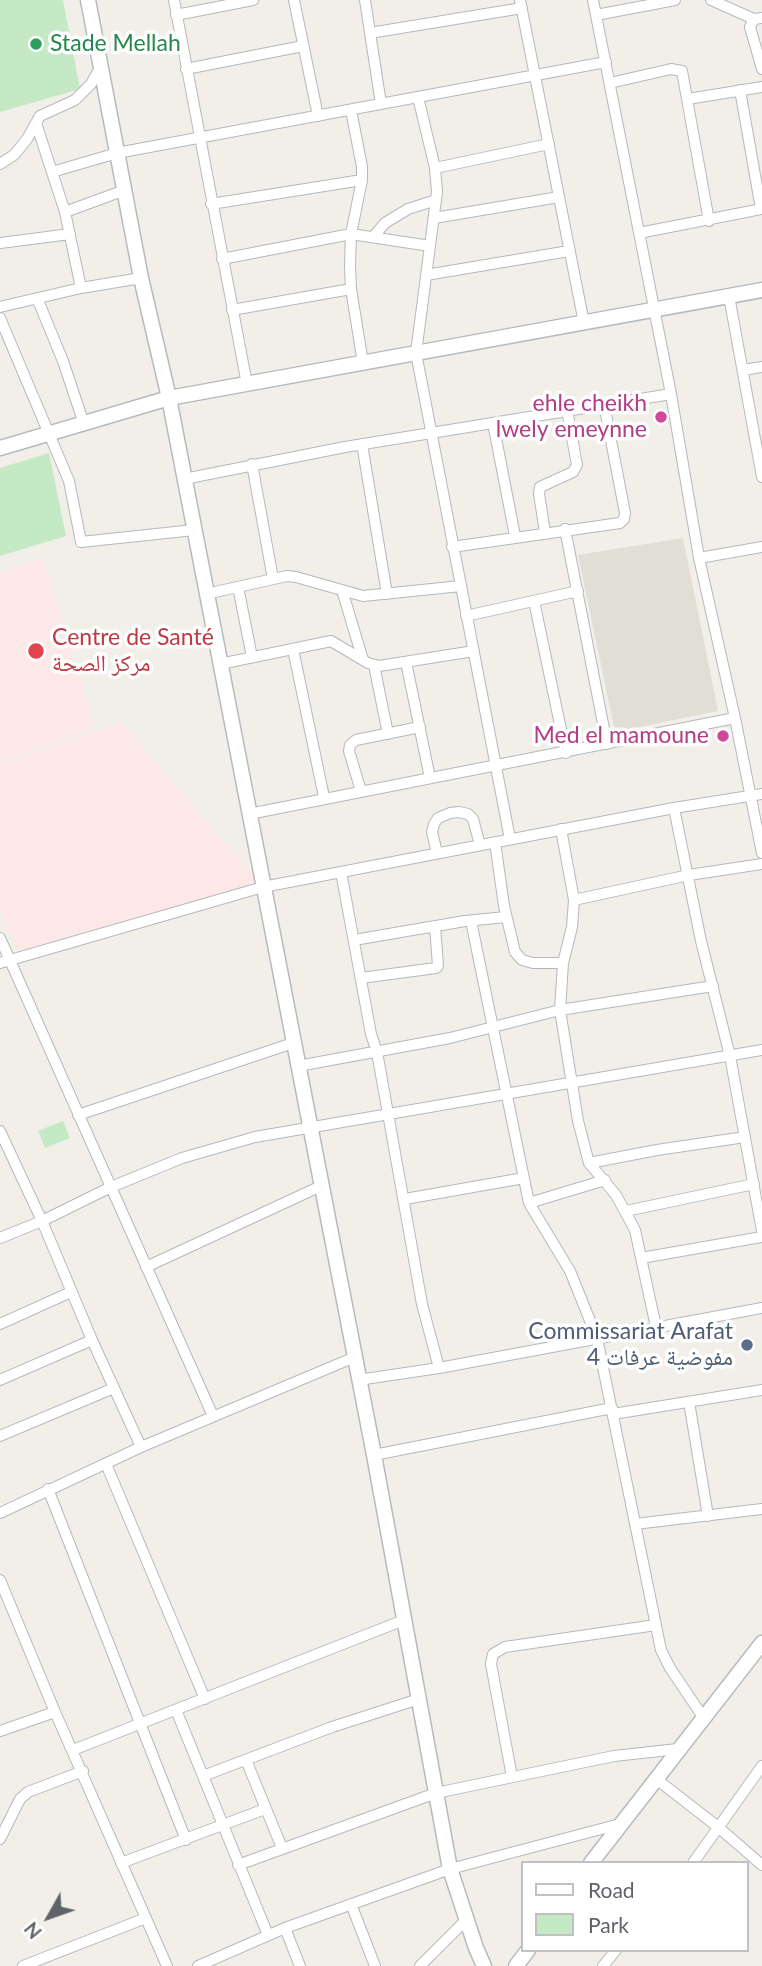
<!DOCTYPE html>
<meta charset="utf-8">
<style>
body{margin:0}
#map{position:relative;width:762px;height:1966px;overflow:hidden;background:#f1efe8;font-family:Lato,sans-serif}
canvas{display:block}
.legend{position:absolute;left:521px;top:1861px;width:228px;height:91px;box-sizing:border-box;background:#fff;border:2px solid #bfc1c3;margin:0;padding:9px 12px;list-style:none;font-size:21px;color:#5f6368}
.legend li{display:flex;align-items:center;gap:14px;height:35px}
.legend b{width:35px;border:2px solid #bfc1c3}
.north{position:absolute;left:14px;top:1882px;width:70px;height:70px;-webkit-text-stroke:5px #fff;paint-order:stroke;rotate:230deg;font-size:19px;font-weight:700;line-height:28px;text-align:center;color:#5f6368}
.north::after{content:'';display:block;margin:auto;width:24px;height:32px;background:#5f6368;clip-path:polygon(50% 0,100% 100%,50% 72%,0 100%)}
</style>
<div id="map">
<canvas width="762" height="1966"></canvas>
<ul class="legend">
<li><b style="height:9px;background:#fff"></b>Road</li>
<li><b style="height:19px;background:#c5e8c5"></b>Park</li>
</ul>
<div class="north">N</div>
</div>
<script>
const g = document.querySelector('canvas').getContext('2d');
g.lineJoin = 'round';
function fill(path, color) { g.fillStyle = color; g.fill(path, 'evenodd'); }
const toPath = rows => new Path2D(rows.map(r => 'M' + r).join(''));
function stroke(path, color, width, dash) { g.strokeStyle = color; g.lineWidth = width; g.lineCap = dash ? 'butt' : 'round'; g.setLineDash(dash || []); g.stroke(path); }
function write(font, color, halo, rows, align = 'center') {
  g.font = font + ' Lato,"Noto Naskh Arabic",sans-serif'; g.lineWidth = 7; g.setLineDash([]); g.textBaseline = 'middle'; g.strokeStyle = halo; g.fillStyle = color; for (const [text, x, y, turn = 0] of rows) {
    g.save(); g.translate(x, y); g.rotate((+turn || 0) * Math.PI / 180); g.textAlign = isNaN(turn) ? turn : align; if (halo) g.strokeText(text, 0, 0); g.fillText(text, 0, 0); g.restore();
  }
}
fill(toPath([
 [683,538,718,711,615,732,578,555]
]), '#e1ded6');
fill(toPath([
 [43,558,95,728,0,763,0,573],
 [121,722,263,887,20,956,0,910,0,765]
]), '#fce8e6');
fill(toPath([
 [0,0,63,0,80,89,0,112],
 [49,453,66,536,0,556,0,468],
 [63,1121,70,1138,45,1148,38,1131]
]), '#c5e8c5');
const street = toPath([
 [174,0,247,384],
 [294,0,318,116],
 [365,0,381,104],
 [520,0,584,323],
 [593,0,671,394,699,558,735,718,762,853],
 [711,0,754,19],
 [176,15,253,0],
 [596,15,675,0],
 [762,18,754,19,750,27,762,69],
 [370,33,522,8],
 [186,69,303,46],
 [610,83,671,69,682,71,709,221],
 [740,90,761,209],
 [418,97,435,168,437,192,416,353,510,839],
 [688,99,762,87],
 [351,110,362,167,362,180,351,234,350,265,351,289,363,363],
 [36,123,65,212,81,288],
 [0,164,14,155,27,139,40,116,75,100,91,84,101,66],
 [435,168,549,144],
 [52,172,117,153,606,62],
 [211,204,362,180],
 [65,212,125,190],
 [434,218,559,197],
 [639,233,762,209],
 [373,237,385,223,408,209,436,200],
 [0,243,70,234],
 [222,259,351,234,430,246],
 [426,275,569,251],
 [729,296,762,477],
 [37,298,63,361,84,424],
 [0,307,81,288,141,278],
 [232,310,351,289],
 [0,318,69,481,81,542,194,530],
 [743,370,762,367],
 [493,423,515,536],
 [362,444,387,594],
 [252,464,273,579],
 [184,479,345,447,671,394],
 [565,529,607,744],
 [545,532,539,494,540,487,573,472,577,465,567,410],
 [452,547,620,523,624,519,625,513,604,404],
 [699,558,762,547],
 [238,587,252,657],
 [342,590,363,660],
 [206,594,287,576,296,577,363,596,461,586],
 [534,601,566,753],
 [466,616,578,591],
 [293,649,324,797],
 [406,662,430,778],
 [220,664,331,641,368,663,379,666,474,651],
 [374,665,388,734],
 [361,791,349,751,350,745,356,740,420,727],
 [674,808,701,941,730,1056,762,1231],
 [249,814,735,718],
 [561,829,574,900,572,927,563,963,560,1010,578,1121,589,1163,616,1195,635,1230,656,1327],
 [495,842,504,906,515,952,522,960,533,963,563,963],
 [437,853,432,832,434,824,438,818,450,813,459,812,468,814,473,819,480,845],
 [341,872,371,1034,377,1052,422,1304,439,1368],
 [574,900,689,875,762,864],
 [471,921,529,1203,570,1271,597,1338,661,1650,670,1668,703,1717],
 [0,938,213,1416],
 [354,940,465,921,506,917],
 [0,963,263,887,674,808,762,794],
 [361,978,436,968,438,966,435,926],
 [298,1066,450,1038,560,1010,713,986],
 [78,1115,293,1043],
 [0,1131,42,1221,92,1340,141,1447],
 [589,1163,657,1150,745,1137],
 [405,1199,524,1178],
 [529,1203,605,1180],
 [626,1211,754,1184],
 [0,1238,42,1221,111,1187,182,1158,255,1137,762,1050],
 [641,1258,762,1237],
 [146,1267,321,1186],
 [0,1324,71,1292],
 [0,1380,92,1340],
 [358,1380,439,1368,762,1308],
 [689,1402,708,1516],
 [613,1414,762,1390],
 [0,1436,114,1388],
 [374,1455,612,1408],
 [106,1464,205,1699],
 [48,1489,186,1840],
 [0,1513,141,1447,355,1357],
 [635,1524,762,1509],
 [0,1580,55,1712,167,1966],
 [176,1710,268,1935],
 [0,1731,55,1712],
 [73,1750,404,1620],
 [246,1760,282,1848],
 [203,1776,332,1727,419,1699],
 [512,1777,491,1664,493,1654,505,1647,656,1625],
 [655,1778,718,1827,762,1865],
 [0,1839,20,1799,28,1792,83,1771],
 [121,1863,265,1809],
 [693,1863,762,1766],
 [238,1865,436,1793,614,1756,678,1749],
 [351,1904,375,1966],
 [285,1928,300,1966],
 [23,1966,146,1918],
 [198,1966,285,1928,450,1869,620,1824],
 [420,1966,466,1920],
 [603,1966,616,1950]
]);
const secondary = toPath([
 [88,0,141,278,169,398,374,1455,450,1869,476,1948,484,1966],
 [0,448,169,398,762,290],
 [591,1863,762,1643],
 [516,1966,528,1950]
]);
stroke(street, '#b5b8bc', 12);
stroke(secondary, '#b6babf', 17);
stroke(street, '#fff', 10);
stroke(secondary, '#fff', 14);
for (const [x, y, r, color] of [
 [36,44,7,"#2e9e5b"],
 [661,417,7,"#d1479c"],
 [36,651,9,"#e0444e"],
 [723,736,7,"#d1479c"],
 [747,1345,7,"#5c6f8a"]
]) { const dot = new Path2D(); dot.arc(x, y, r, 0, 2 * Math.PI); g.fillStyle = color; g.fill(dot); stroke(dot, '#fff', 2.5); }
write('23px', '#27864d', '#fff', [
 ["Stade Mellah",50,44]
], 'left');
write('23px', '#b23c85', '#fff', [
 ["ehle cheikh",647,404],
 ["lwely emeynne",647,430],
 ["Med el mamoune",709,736]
], 'right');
write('23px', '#be3a42', '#fff', [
 ["Centre de Santé",52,638],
 ["مركز الصحة",52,664]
], 'left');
write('23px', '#4e5e75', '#fff', [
 ["Commissariat Arafat",733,1332],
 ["4 مفوضية عرفات",733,1358]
], 'right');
</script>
